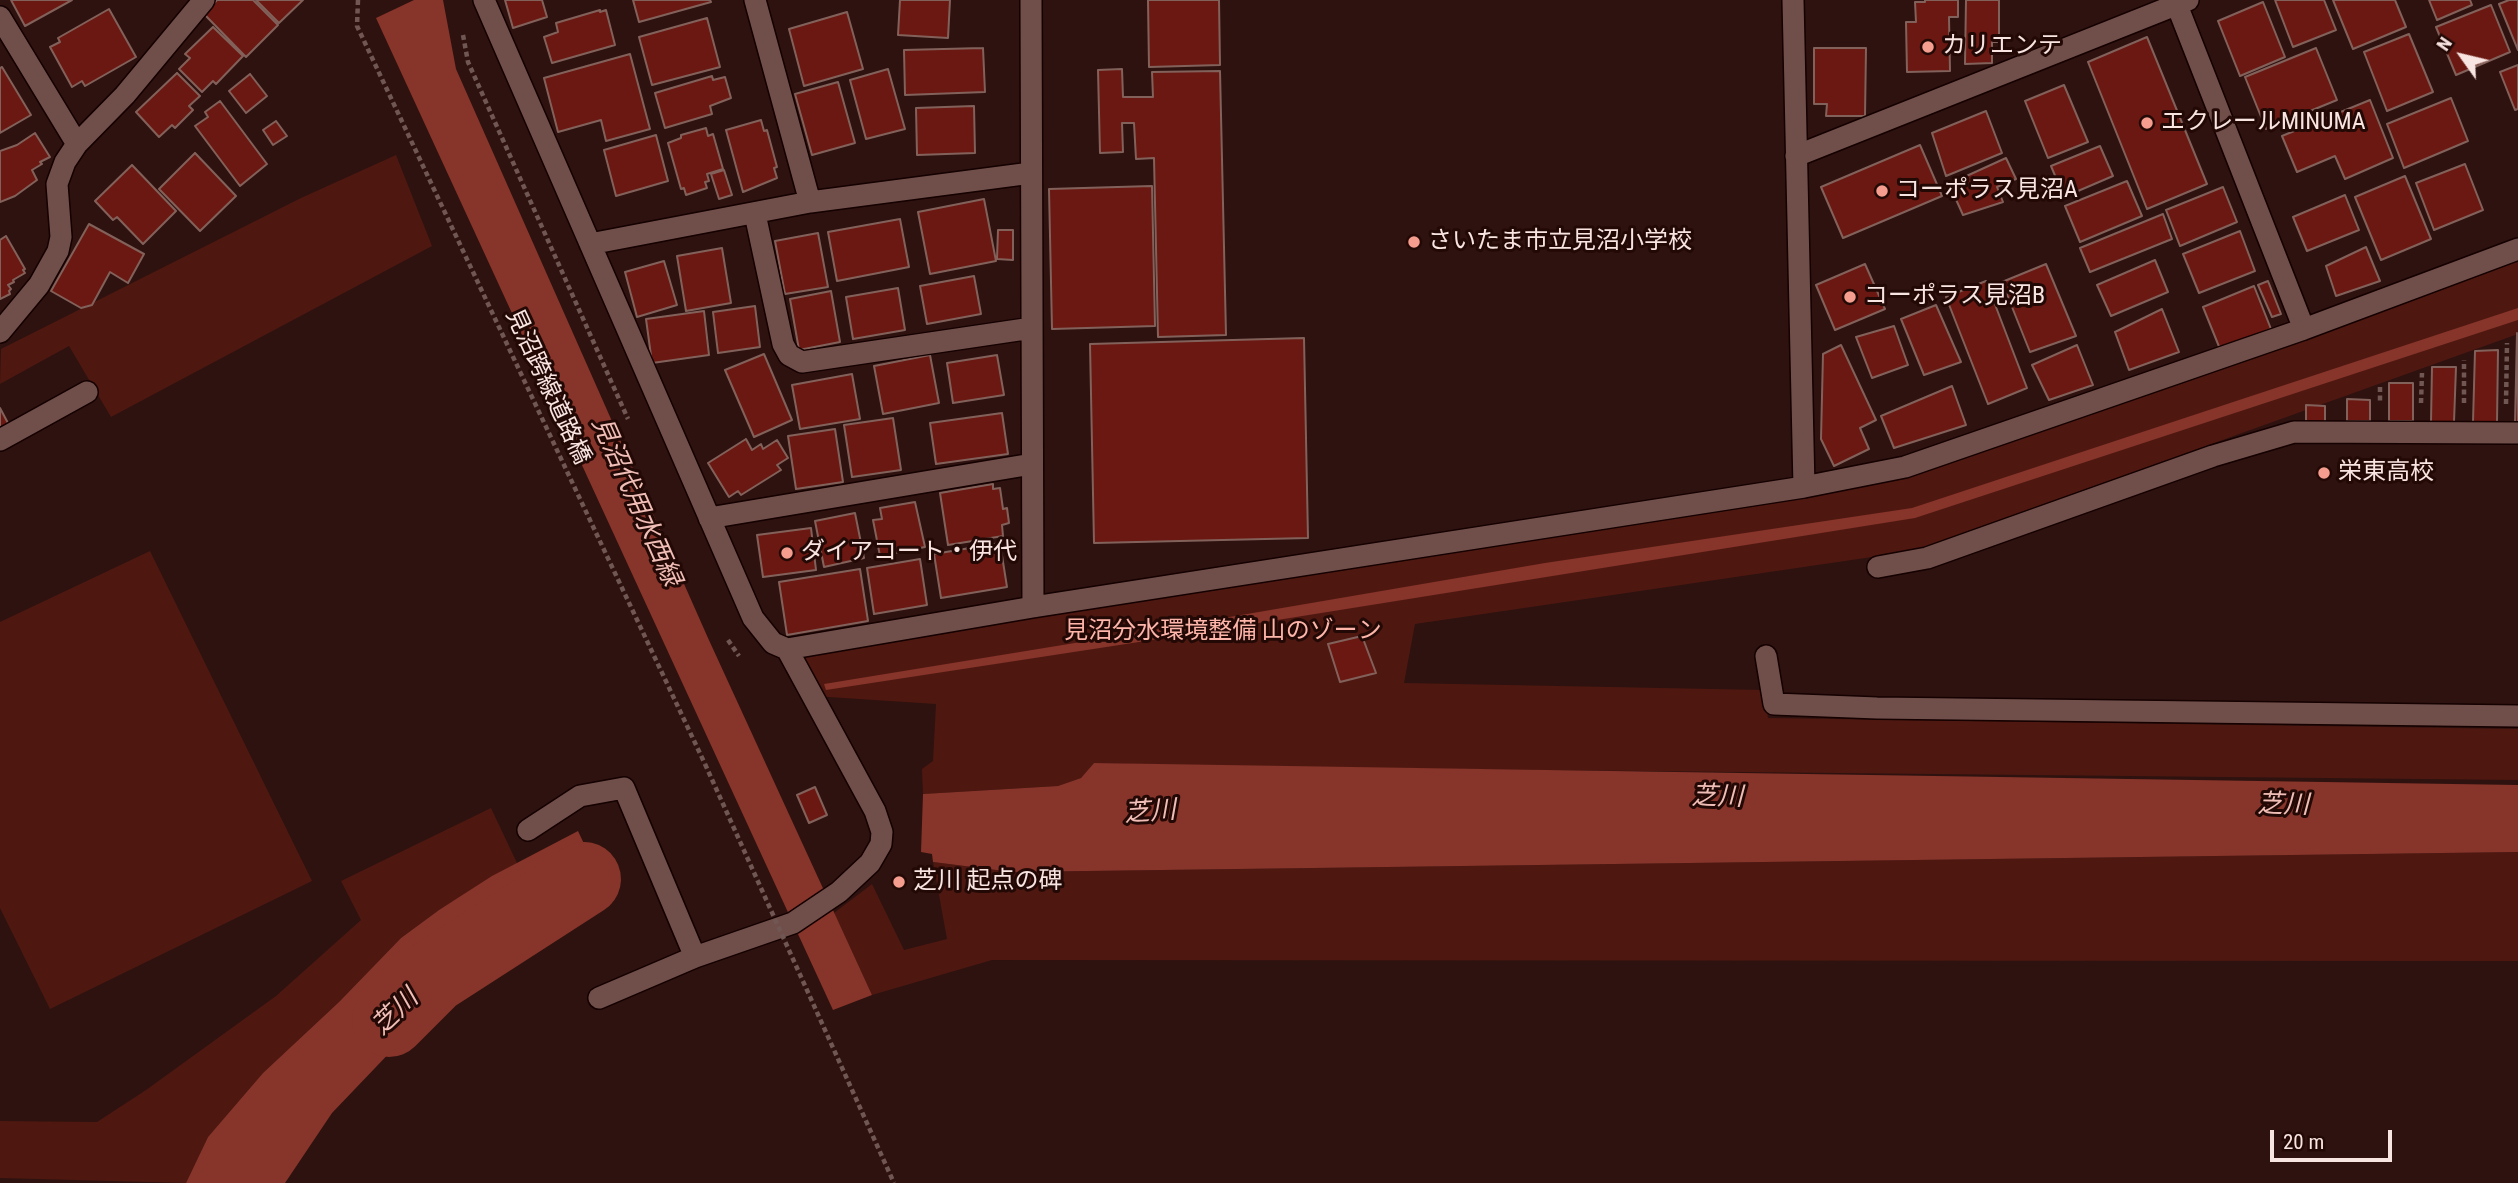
<!DOCTYPE html>
<meta charset="utf-8">
<style>
body{margin:0}
#map{position:relative;width:2518px;height:1183px;overflow:hidden;background:#2e120f;font-family:"Roboto Condensed",sans-serif}
canvas{display:block}
.north{position:absolute;left:2427px;top:21px;width:70px;height:70px;-webkit-text-stroke:5px #230906;paint-order:stroke;rotate:304deg;font-size:19px;font-weight:700;line-height:28px;text-align:center;color:#f8e4e1}
.north::after{content:'';display:block;margin:auto;width:24px;height:32px;background:#f8e4e1;clip-path:polygon(50% 0,100% 100%,50% 72%,0 100%)}
.scale{position:absolute;left:2270px;top:1130px;width:122px;height:32px;box-sizing:border-box;border:4px solid #f8e4e1;border-top:0;padding-left:9px;font-size:21px;line-height:24px;white-space:nowrap;color:#f8e4e1;-webkit-text-stroke:5px #230906;paint-order:stroke}
</style>
<div id="map">
<canvas width="2518" height="1183"></canvas>
<div class="north">N</div>
<div class="scale">20 m</div>
</div>
<script>
const g = document.querySelector('canvas').getContext('2d');
g.lineJoin = 'round';
function fill(path, color) { g.fillStyle = color; g.fill(path, 'evenodd'); }
const toPath = rows => new Path2D(rows.map(r => 'M' + r).join(''));
function stroke(path, color, width, dash) { g.strokeStyle = color; g.lineWidth = width; g.lineCap = dash ? 'butt' : 'round'; g.setLineDash(dash || []); g.stroke(path); }
function write(font, color, halo, rows, align = 'center') {
  g.font = font + ' "Roboto Condensed","Noto Sans JP",sans-serif'; g.lineWidth = 6; g.setLineDash([]); g.textBaseline = 'middle'; g.strokeStyle = halo; g.fillStyle = color; for (const [text, x, y, turn = 0] of rows) {
    g.save(); g.translate(x, y); g.rotate((+turn || 0) * Math.PI / 180); g.textAlign = isNaN(turn) ? turn : align; if (halo) g.strokeText(text, 0, 0); g.fillText(text, 0, 0); g.restore();
  }
}
fill(toPath([
 [396,155,432,246,111,417,69,346,0,384,1,349,301,198],
 [2518,249,2518,334,1913,551,1415,624,1404,683,1764,690,1768,718,2518,729,2518,780,1253,767,1094,763,1081,778,1058,786,923,794,922,769,933,761,936,704,813,696,787,649,1905,467],
 [150,551,312,881,50,1009,0,908,0,622],
 [491,808,517,863,439,910,401,938,339,1002,263,1073,208,1137,186,1183,0,1178,0,1121,97,1122,146,1090,276,996,361,920,341,881],
 [2518,852,2518,961,992,960,872,995,834,913,872,884,904,950,947,939,933,862,1012,872]
]), '#4e1811');
fill(toPath([
 [414,0,443,0,456,69,708,638,872,995,833,1010,376,18],
 [2518,308,2518,320,1915,518,1165,638,826,690,824,684,1136,633,1545,563,1912,508],
 [1094,763,2518,785,2518,852,1012,872,933,862,932,854,921,852,923,794,1058,786,1081,778],
 [578,831,612,903,482,981,397,1045,332,1113,285,1183,186,1183,208,1137,263,1073,339,1002,401,938,439,910,492,876],
 [494,906,500,911,511,907,518,927,508,936,489,951,473,955,455,957,437,953,448,929]
]), '#87342a');
stroke(toPath([
 [389,1020,432,977,584,879]
]), '#87342a', 74);
const building = toPath([
 [11,0,72,0,25,26,11,0],
 [217,0,253,0,278,25,246,57,204,14,217,0],
 [256,0,303,0,279,23,256,0],
 [505,0,542,0,547,17,513,28,505,0],
 [633,0,710,0,711,2,639,22,633,0],
 [900,0,950,0,948,38,898,35,900,0],
 [1148,0,1219,0,1220,65,1149,67,1148,0],
 [1925,0,1958,0,1958,17,1949,17,1950,71,1907,72,1906,22,1916,22,1915,2,1925,2,1925,0],
 [1966,0,1999,0,1999,42,1992,42,1992,63,1965,64,1966,0],
 [2275,0,2324,0,2336,30,2293,47,2275,0],
 [2333,0,2395,0,2406,27,2353,49,2333,0],
 [2429,0,2470,0,2472,5,2437,20,2429,0],
 [2509,0,2518,0,2518,50,2499,4,2509,0],
 [2263,2,2285,57,2240,76,2218,21,2263,2],
 [2491,5,2510,52,2456,75,2436,27,2491,5],
 [109,9,136,57,85,86,82,81,72,87,50,47,60,42,58,38,109,9],
 [600,10,600,12,606,10,615,45,552,63,544,37,558,32,556,23,600,10],
 [847,12,863,69,804,86,789,29,847,12],
 [707,18,720,67,652,85,639,37,707,18],
 [213,27,243,56,216,84,213,81,202,92,179,69,190,58,185,54,213,27],
 [2409,34,2433,92,2387,111,2364,52,2409,34],
 [2147,37,2207,184,2147,209,2088,62,2147,37],
 [983,48,985,92,905,95,904,50,983,48],
 [1814,48,1866,48,1865,116,1826,116,1827,104,1814,104,1814,48],
 [2316,48,2337,100,2266,129,2245,77,2316,48],
 [630,54,650,129,606,141,601,120,558,132,544,78,630,54],
 [2518,65,2518,109,2515,110,2500,72,2518,65],
 [2,67,31,115,0,133,0,68,2,67],
 [888,69,905,129,866,139,850,80,888,69],
 [1122,69,1123,97,1153,97,1152,72,1220,71,1226,335,1158,337,1154,158,1136,159,1134,123,1122,123,1123,152,1100,153,1098,70,1122,69],
 [177,73,200,96,189,106,193,110,175,128,172,125,159,137,136,112,177,73],
 [250,74,267,96,246,113,229,91,250,74],
 [712,76,713,80,725,77,731,98,710,106,712,114,665,128,655,93,712,76],
 [838,82,855,143,812,155,795,94,838,82],
 [2064,85,2088,142,2048,158,2025,101,2064,85],
 [2451,98,2468,141,2404,168,2387,124,2451,98],
 [2370,100,2393,158,2345,179,2335,156,2297,172,2282,136,2370,100],
 [220,101,267,164,240,186,195,126,208,117,205,112,220,101],
 [974,106,975,153,917,155,916,108,974,106],
 [1986,111,2002,153,1946,176,1932,133,1986,111],
 [761,120,764,131,767,130,777,167,774,168,777,178,743,192,726,130,761,120],
 [276,121,287,136,273,145,263,130,276,121],
 [706,128,708,136,713,134,723,169,707,174,709,181,705,182,707,188,686,195,684,188,681,189,668,143,681,138,681,135,706,128],
 [35,133,50,157,40,162,42,164,32,170,37,180,15,196,0,202,0,151,17,145,35,133],
 [656,135,668,181,616,196,604,150,656,135],
 [1920,145,1942,196,1843,238,1821,187,1920,145],
 [2100,146,2113,176,2064,197,2051,166,2100,146],
 [195,153,236,196,200,231,159,189,195,153],
 [2006,158,2016,179,1997,187,2003,202,1963,215,1949,184,2006,158],
 [2465,164,2483,210,2434,230,2416,183,2465,164],
 [132,165,176,211,143,244,117,217,113,220,95,201,132,165],
 [724,170,732,195,719,199,711,174,724,170],
 [2405,176,2431,239,2381,260,2355,197,2405,176],
 [2127,181,2142,216,2080,242,2065,206,2127,181],
 [1152,186,1155,326,1052,329,1049,189,1152,186],
 [2223,187,2237,222,2180,246,2166,210,2223,187],
 [2345,195,2359,230,2307,251,2293,217,2345,195],
 [984,199,996,261,930,274,918,212,984,199],
 [2163,214,2172,239,2090,272,2080,248,2163,214],
 [900,219,909,267,837,281,828,232,900,219],
 [89,224,144,254,128,283,110,272,92,305,81,308,51,291,89,224],
 [998,230,1013,230,1013,260,997,259,998,230],
 [2240,231,2255,271,2199,293,2183,254,2240,231],
 [818,233,828,287,785,294,775,241,818,233],
 [6,236,25,269,23,270,25,273,13,280,14,282,8,285,11,289,9,291,10,294,0,299,0,240,6,236],
 [2366,247,2380,281,2336,296,2326,266,2366,247],
 [722,248,731,303,686,311,677,256,722,248],
 [2155,260,2168,292,2111,316,2097,285,2155,260],
 [664,261,677,305,637,317,625,272,664,261],
 [1865,264,1885,309,1835,330,1816,285,1865,264],
 [2046,264,2076,336,2030,352,2002,282,2046,264],
 [974,276,981,314,927,324,920,286,974,276],
 [1986,281,2027,388,1988,404,1946,297,1986,281],
 [2268,281,2281,314,2272,317,2258,285,2268,281],
 [2254,286,2271,329,2220,349,2203,307,2254,286],
 [898,288,905,330,853,339,846,297,898,288],
 [831,291,840,342,799,350,790,299,831,291],
 [1936,305,1961,362,1924,375,1901,319,1936,305],
 [755,306,760,347,718,353,713,312,755,306],
 [2162,309,2179,352,2129,370,2115,332,2162,309],
 [704,311,709,355,652,363,646,319,704,311],
 [1894,326,1908,365,1872,378,1856,337,1894,326],
 [2517,333,2518,423,2515,423,2517,333],
 [1304,338,1308,538,1094,543,1090,344,1304,338],
 [1841,345,1876,420,1860,428,1869,449,1834,466,1821,439,1823,354,1841,345],
 [2077,345,2093,385,2049,400,2032,365,2077,345],
 [2498,350,2497,422,2473,422,2475,351,2498,350],
 [764,354,792,420,754,437,725,370,764,354],
 [930,355,939,403,883,414,874,366,930,355],
 [997,355,1004,395,953,403,947,363,997,355],
 [2432,367,2456,367,2454,422,2431,422,2432,367],
 [852,374,860,419,800,429,792,385,852,374],
 [2389,383,2413,383,2413,421,2389,421,2389,383],
 [1952,386,1966,425,1894,448,1881,416,1952,386],
 [2347,399,2370,400,2370,421,2347,421,2347,399],
 [2306,405,2325,406,2325,423,2306,423,2306,405],
 [0,408,9,425,0,430,0,408],
 [1002,413,1008,454,936,464,930,423,1002,413],
 [893,418,901,470,852,477,844,425,893,418],
 [835,429,843,482,796,489,788,436,835,429],
 [746,439,752,450,761,444,763,449,777,440,788,458,777,465,781,470,741,495,738,491,729,497,708,463,746,439],
 [993,484,993,489,1000,488,1003,509,1007,508,1009,523,1002,525,1003,536,948,545,940,493,993,484],
 [915,502,925,547,880,556,873,520,882,519,880,508,915,502],
 [855,513,864,558,824,567,815,521,855,513],
 [811,528,816,570,763,577,757,535,811,528],
 [1000,543,1007,587,941,598,934,554,1000,543],
 [920,559,927,605,874,614,867,568,920,559],
 [860,569,868,621,787,635,779,582,860,569],
 [1362,636,1376,673,1340,682,1328,644,1362,636],
 [815,787,827,815,809,823,797,795,815,787]
]);
fill(building, '#6a1811');
stroke(building, '#83615b', 2);
const minor = toPath([
 [484,0,753,618,773,643,787,649,1033,607,1804,487,1905,467,2304,329,2518,249],
 [755,0,810,202],
 [1031,0,1033,607],
 [1793,0,1804,487],
 [2175,0,2304,329],
 [0,17,77,144],
 [1796,156,2188,0],
 [755,214,783,344,789,355,802,362,1032,328],
 [590,244,810,202,1031,173],
 [0,332,39,285,58,251,61,237,57,184,65,162,77,144,125,95,204,0],
 [0,440,87,392],
 [709,518,1032,464],
 [1878,567,1927,558,2213,456,2294,432,2518,433],
 [1766,656,1774,704,1877,708,2518,716],
 [528,830,580,796,624,788,695,957],
 [599,998,695,957,793,923,839,892,870,863,881,844,882,832,875,811,787,649]
]);
stroke(minor, '#140100', 24);
stroke(toPath([
 [358,0,357,26,705,764],
 [463,35,468,62,628,419],
 [2380,387,2380,403],
 [2421,403,2422,373],
 [2464,403,2464,360],
 [2506,404,2507,343],
 [728,640,739,656]
]), '#705754', 4.5, [5, 3.5]);
stroke(minor, '#704f4a', 21);
stroke(toPath([
 [705,764,894,1183]
]), '#705754', 4.5, [5, 3.5]);
for (const [x, y, r, color] of [
 [1928,47,7,"#f59d8f"],
 [2147,123,7,"#f59d8f"],
 [1882,191,7,"#f59d8f"],
 [1414,242,7,"#f59d8f"],
 [1850,297,7,"#f59d8f"],
 [2324,473,7,"#f59d8f"],
 [787,553,7,"#f59d8f"],
 [899,882,7,"#f59d8f"]
]) { const dot = new Path2D(); dot.arc(x, y, r, 0, 2 * Math.PI); g.fillStyle = color; g.fill(dot); stroke(dot, '#230906', 2.5); }
write('24px', '#f8e4e1', '#230906', [
 ["カリエンテ",1942,47],
 ["エクレールMINUMA",2161,123],
 ["コーポラス見沼A",1896,191],
 ["さいたま市立見沼小学校",1428,242],
 ["コーポラス見沼B",1864,297],
 ["栄東高校",2338,473],
 ["ダイアコート・伊代",801,553],
 ["芝川 起点の碑",913,882]
], 'left');
write('24px', '#f8e4e1', '#230906', [
 ["見沼跨線道路橋",547,387,65]
]);
write('24px', '#feb5a9', '#230906', [
 ["見沼分水環境整備 山のゾーン",1223,632]
]);
write('italic 26px', '#f0beb6', '#230906', [
 ["見沼代用水西緑",635,502,66],
 ["芝川",1717,798,1],
 ["芝川",2283,806,1],
 ["芝川",1150,813,-4],
 ["芝川",396,1013,-44]
]);
</script>
